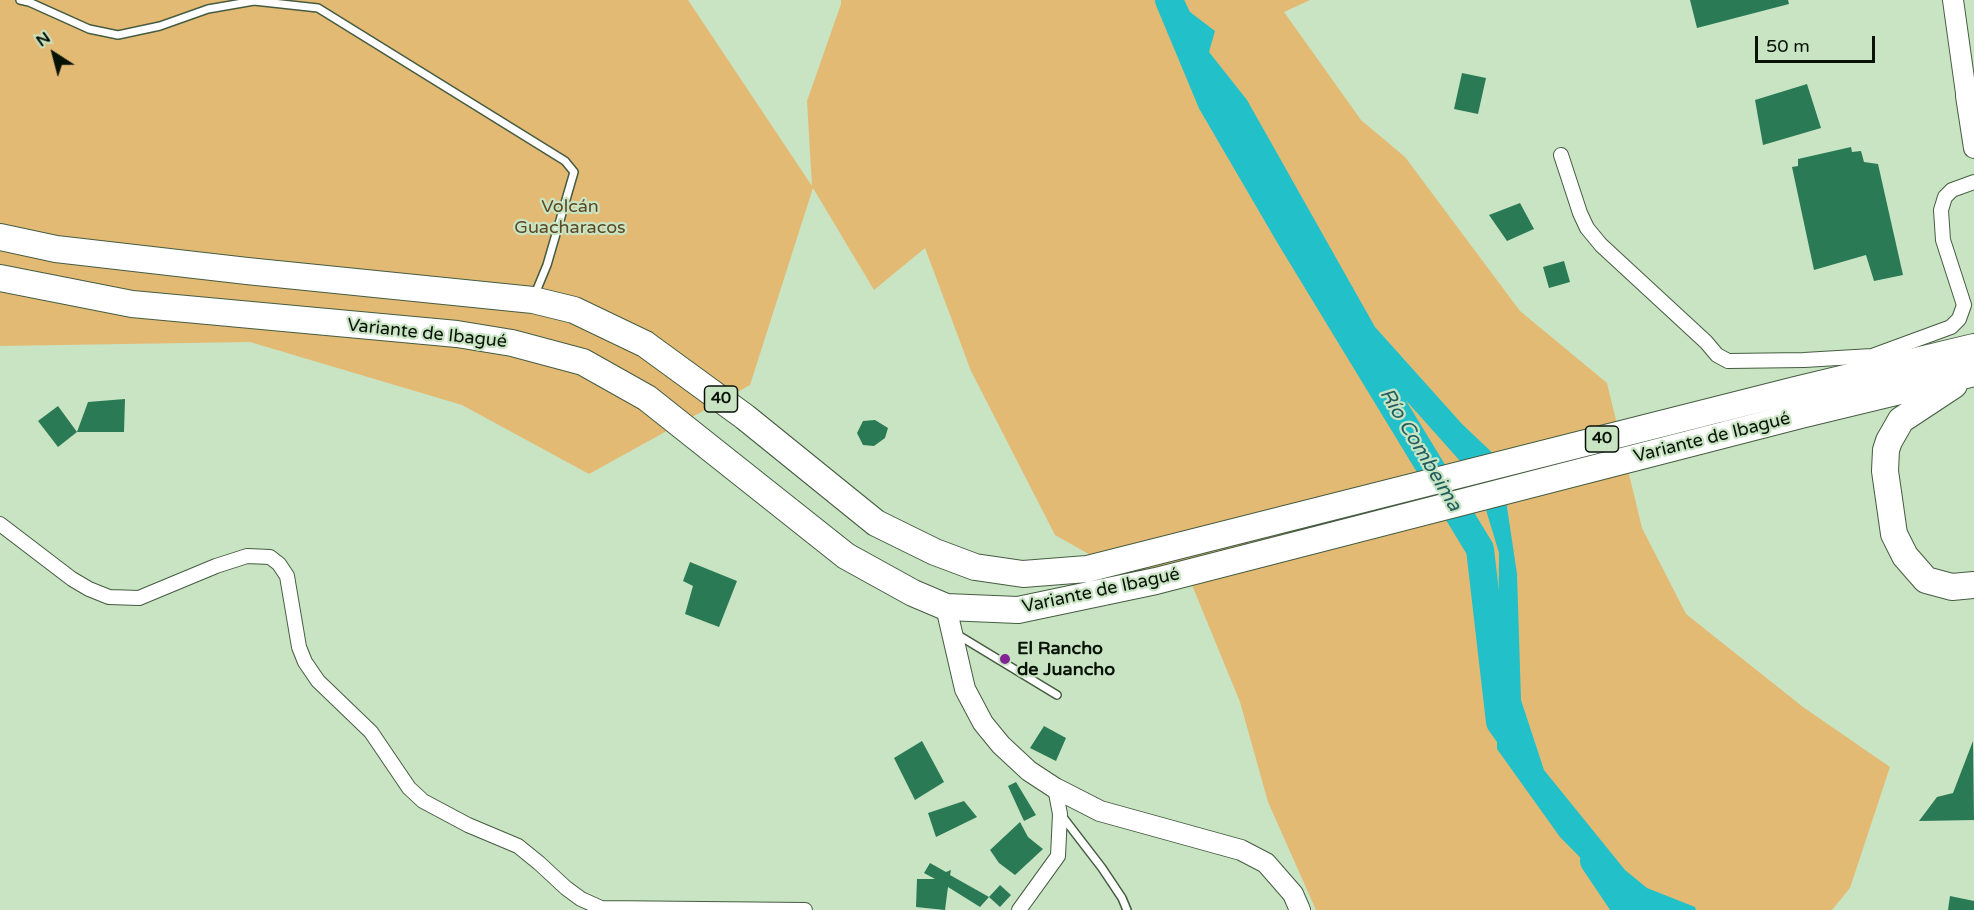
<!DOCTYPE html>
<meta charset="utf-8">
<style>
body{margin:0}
#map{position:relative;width:1974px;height:910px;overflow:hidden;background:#c8e4c3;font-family:"Varela Round",sans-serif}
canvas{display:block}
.north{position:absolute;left:24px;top:24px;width:60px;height:60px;-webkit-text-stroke:4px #c8e4c3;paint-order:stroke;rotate:324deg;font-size:16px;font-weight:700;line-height:24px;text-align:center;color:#091207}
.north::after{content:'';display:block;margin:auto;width:21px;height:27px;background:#091207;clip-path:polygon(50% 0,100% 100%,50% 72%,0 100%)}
.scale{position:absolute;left:1755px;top:36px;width:120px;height:27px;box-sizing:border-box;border:3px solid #091207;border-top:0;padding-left:8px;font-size:18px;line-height:21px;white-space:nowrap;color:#091207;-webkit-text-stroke:4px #c8e4c3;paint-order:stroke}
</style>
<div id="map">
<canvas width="1974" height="910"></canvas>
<div class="north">N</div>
<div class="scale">50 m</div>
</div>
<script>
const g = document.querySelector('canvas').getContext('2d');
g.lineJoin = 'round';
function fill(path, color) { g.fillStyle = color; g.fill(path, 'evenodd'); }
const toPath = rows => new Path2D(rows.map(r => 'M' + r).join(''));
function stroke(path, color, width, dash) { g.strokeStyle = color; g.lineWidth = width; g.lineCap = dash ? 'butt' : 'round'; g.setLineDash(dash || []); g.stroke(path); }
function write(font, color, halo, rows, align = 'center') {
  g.font = font + ' "Varela Round",sans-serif'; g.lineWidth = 4.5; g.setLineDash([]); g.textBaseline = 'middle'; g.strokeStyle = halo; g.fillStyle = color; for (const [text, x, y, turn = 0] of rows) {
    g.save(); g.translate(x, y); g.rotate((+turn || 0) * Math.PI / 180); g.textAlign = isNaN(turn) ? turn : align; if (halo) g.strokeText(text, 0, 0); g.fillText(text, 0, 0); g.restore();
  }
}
fill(toPath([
 [0,0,688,0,812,186,807,101,841,4,841,0,1310,0,1284,12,1361,120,1405,157,1520,311,1607,383,1642,528,1686,614,1803,707,1890,767,1850,888,1832,910,1316,910,1268,802,1240,702,1185,568,1124,574,1055,535,971,371,925,248,874,290,813,188,750,385,589,474,462,405,250,342,0,346]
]), '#e3ba74');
fill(toPath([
 [1155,0,1184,0,1190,12,1215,31,1209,52,1247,100,1375,327,1462,424,1500,460,1517,574,1521,700,1544,770,1625,870,1647,888,1695,907,1696,910,1632,910,1560,837,1497,749,1499,553,1477,480,1403,397,1336,292,1272,180,1215,85]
]), '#22c1c9');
stroke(toPath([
 [1169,0,1212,103,1289,235,1480,549,1500,722,1510,736],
 [1594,861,1627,910]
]), '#22c1c9', 28);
fill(toPath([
 [1690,0,1788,0,1789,4,1697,28],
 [1462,73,1486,78,1478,114,1454,109],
 [1807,84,1821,128,1763,145,1755,100],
 [1851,147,1852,152,1861,151,1864,162,1878,164,1903,275,1874,281,1866,255,1814,270,1792,167,1798,166,1798,159],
 [1520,203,1534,229,1507,241,1489,215],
 [1564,261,1570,282,1549,288,1543,267],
 [125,399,124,432,77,432,88,402],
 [58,406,77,432,58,447,38,421],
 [875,420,888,428,885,438,874,446,863,445,857,433,863,421],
 [690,562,737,581,719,627,685,614,693,586,683,581],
 [1044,726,1066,738,1056,761,1030,748],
 [922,741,944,782,915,800,894,758],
 [1973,741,1974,820,1919,821,1937,797,1953,793],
 [1016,782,1036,815,1024,821,1008,786],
 [964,801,977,817,936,837,928,813],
 [1020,822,1028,837,1043,849,1015,875,999,863,990,850],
 [930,863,946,872,951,870,950,875,989,897,980,907,948,887,945,910,916,907,917,879,935,879,924,873],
 [1000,885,1011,895,1000,907,989,897],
 [1950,896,1974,901,1974,910,1948,910]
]), '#2a7a56');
const lane = toPath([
 [20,0,29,2,89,29,118,35,160,26,208,9,254,1,318,8,565,161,574,172,547,265,535,294],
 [958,635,1057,695],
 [1062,816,1102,868,1122,898,1127,910]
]);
const street = toPath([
 [1561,155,1580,213,1587,228,1601,245,1706,342,1717,355,1728,361,1804,360,1872,356,1951,327,1959,319,1964,305,1943,240,1941,210,1945,197,1952,190,1974,182],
 [0,524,72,579,89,589,109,597,139,598,216,566,247,556,270,557,279,564,287,576,299,647,305,662,318,681,371,732,409,788,423,801,468,825,518,846,539,863,566,888,581,899,601,908,805,910],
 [1019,910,1058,856,1060,814,1055,788]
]);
const secondary = toPath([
 [1953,0,1966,93,1974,109],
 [1966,96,1974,148],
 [946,607,965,689,983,723,1001,745,1029,771,1055,788,1100,811,1241,850,1266,863,1293,894,1300,910]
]);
const highway = toPath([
 [0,237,56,249,247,271,533,300,574,310,645,344,745,417,876,523,935,552,975,567,1023,574,1087,569,1795,390,1974,347],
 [0,278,132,304,457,334,512,343,583,362,647,398,846,556,913,593,946,607,1018,610,1156,581,1801,415,1974,373],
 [1954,385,1901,420,1889,441,1886,450,1885,471,1894,534,1905,556,1926,580,1952,587,1974,585]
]);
stroke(lane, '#455c41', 10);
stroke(street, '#455c41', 16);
stroke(secondary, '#455c41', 22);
stroke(highway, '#455c41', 28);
stroke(lane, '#fff', 7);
stroke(street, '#fff', 14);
stroke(secondary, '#fff', 20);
stroke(highway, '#fff', 26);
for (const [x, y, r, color] of [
 [1005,659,6,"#802591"]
]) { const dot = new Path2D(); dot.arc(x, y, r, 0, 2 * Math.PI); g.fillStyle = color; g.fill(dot); stroke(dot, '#c8e4c3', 2); }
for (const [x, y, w] of [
 [721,399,33],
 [1602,439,33]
]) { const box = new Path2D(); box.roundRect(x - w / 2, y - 13, w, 26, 4.5); g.fillStyle = '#c8e4c3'; g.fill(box); stroke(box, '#091207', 1.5); }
write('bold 16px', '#091207', null, [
 ["40",721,399],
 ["40",1602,439]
]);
write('18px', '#5c4823', '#c8e4c3', [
 ["Volcán",570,207],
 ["Guacharacos",570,228]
]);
write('18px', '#091207', '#c8e4c3', [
 ["Variante de Ibagué",427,334,6],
 ["Variante de Ibagué",1712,438,-14],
 ["Variante de Ibagué",1101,591,-12]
]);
write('bold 18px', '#091207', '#c8e4c3', [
 ["El Rancho",1017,649],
 ["de Juancho",1017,670]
], 'left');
write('italic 20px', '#235e61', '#c8e4c3', [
 ["Río Combeima",1420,450,59]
]);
</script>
